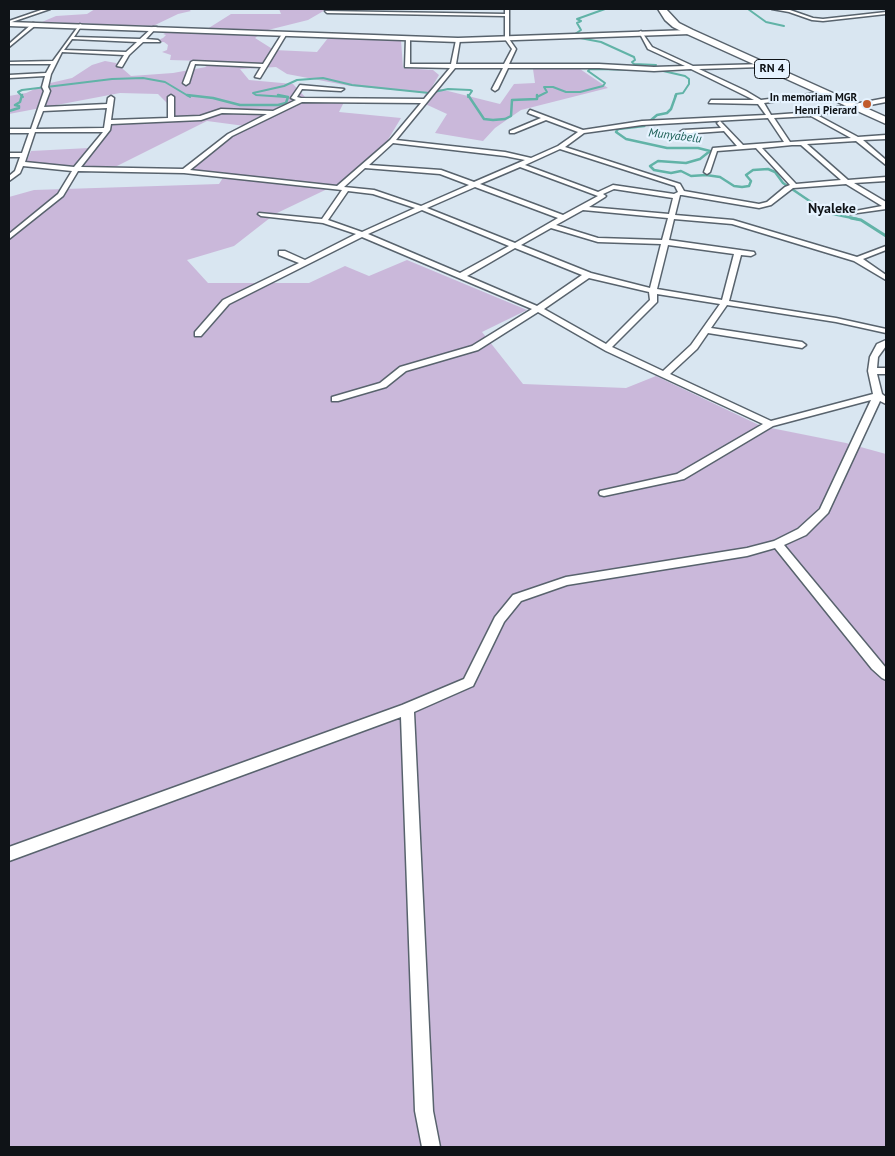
<!DOCTYPE html>
<style>
body{margin:0}
#map{position:relative;width:895px;height:1156px;overflow:hidden;background:#d9e6f1;font-family:"PT Sans",sans-serif}
canvas{display:block}
.frame{position:absolute;inset:0;border:10px solid #0f1317;pointer-events:none}
</style>
<div id="map">
<canvas width="895" height="1156"></canvas>
<div class="frame"></div>
</div>
<script>
const g = document.querySelector('canvas').getContext('2d');
g.lineJoin = 'round';
function fill(path, color) { g.fillStyle = color; g.fill(path, 'evenodd'); }
const toPath = rows => new Path2D(rows.map(r => 'M' + r).join(''));
function stroke(path, color, width, dash) { g.strokeStyle = color; g.lineWidth = width; g.lineCap = dash ? 'butt' : 'round'; g.setLineDash(dash || []); g.stroke(path); }
function write(font, color, halo, rows, align = 'center') {
  g.font = font + ' "PT Sans",sans-serif'; g.lineWidth = 4.5; g.setLineDash([]); g.textBaseline = 'middle'; g.strokeStyle = halo; g.fillStyle = color; for (const [text, x, y, turn = 0] of rows) {
    g.save(); g.translate(x, y); g.rotate((+turn || 0) * Math.PI / 180); g.textAlign = isNaN(turn) ? turn : align; if (halo) g.strokeText(text, 0, 0); g.fillText(text, 0, 0); g.restore();
  }
}
fill(toPath([
 [95,9,188,9,191,11,178,14,153,26,42,22,56,16,87,14],
 [279,9,327,9,308,20,264,31,255,38,274,50,317,52,328,38,401,40,403,68,433,70,439,75,432,87,500,104,514,84,535,83,533,69,580,69,608,88,521,110,495,128,483,141,435,133,447,114,421,102,426,93,350,86,287,74,276,67,240,69,249,80,293,84,306,98,344,102,339,112,401,118,386,143,344,181,275,214,234,246,187,260,208,283,309,283,345,266,369,276,407,260,527,310,482,332,523,384,626,388,656,376,761,426,846,443,886,454,886,1147,9,1147,9,197,34,190,219,184,226,173,187,169,200,155,245,126,207,121,117,166,57,166,26,163,31,151,89,148,115,121,173,118,167,103,158,94,120,93,9,114,9,96,26,93,46,84,72,78,92,65,105,61,116,63,131,76,173,73,206,67,203,61,170,60,171,55,162,52,167,50,168,45,164,42,154,42,163,38,166,35,163,34,172,30,204,31,231,14,281,14]
]), '#cab8da');
stroke(toPath([
 [605,9,577,19,581,21,577,23,581,30,575,34,580,38,601,42,634,57,635,60,632,62,634,64,656,65,650,68,685,76,689,79,689,84,683,93,676,94,675,97],
 [748,9,766,22,784,26],
 [23,97,18,92,22,90,112,79,143,78,165,82,190,97],
 [286,97,256,95,253,93,284,86,297,80,323,78,352,85,429,93,448,89,470,90,472,91,468,97],
 [537,97,547,92,544,87,553,87,566,92,580,92,603,86,605,83,588,71,590,69,650,70]
]), '#61b3a7', 2);
stroke(toPath([
 [187,95,213,98,240,105,278,105,286,103,288,97,278,95],
 [468,95,484,119,493,120,505,119,511,116,512,100,537,99,537,95],
 [676,95,671,109,667,113,657,115,644,126,618,129,616,132,626,139,667,148,698,148,710,151,700,159,686,163,658,161,650,166,654,170,671,173,681,171,691,176,706,175,720,177,734,186,742,187,749,186,751,181,746,175,753,170,768,169,775,172,783,183,817,206,814,210,857,219],
 [9,111,19,108,19,106,15,105,20,102,22,95]
]), '#61b3a7', 2.5);
stroke(toPath([
 [851,218,861,220,886,236]
]), '#61b3a7', 3);
const street = toPath([
 [44,9,50,9,9,23,9,21,44,9],
 [505,9,509,9,509,39,516,49,509,64,599,64,654,67,685,66,648,49,639,32,641,31,652,47,693,66,764,64,762,67,699,69,746,91,761,100,826,92,829,94,764,103,771,115,812,112,886,98,886,102,817,115,858,137,886,135,886,139,863,140,886,160,886,165,856,141,807,144,848,180,886,177,886,181,854,183,886,202,886,209,850,214,850,212,882,206,846,184,793,188,771,205,759,208,682,195,680,195,675,215,733,220,857,257,886,246,886,250,863,259,886,275,886,280,854,261,732,224,674,219,669,240,754,252,755,254,751,256,741,255,729,301,836,318,886,329,886,333,836,322,727,305,711,328,802,342,806,345,802,348,708,333,697,349,670,374,771,421,873,394,868,371,870,357,877,344,886,340,886,346,878,357,877,368,886,368,886,374,877,374,882,394,886,397,886,404,880,401,828,513,806,535,784,545,886,668,886,680,882,678,872,669,775,548,747,556,567,585,521,601,504,622,473,686,414,712,433,1111,440,1147,422,1147,415,1111,401,717,9,861,9,847,402,705,464,679,495,617,513,595,566,577,747,548,774,541,798,529,820,509,871,400,773,426,684,479,604,496,600,495,599,493,600,491,677,474,763,424,606,351,538,312,478,350,406,371,386,387,338,401,332,401,332,397,380,383,400,367,472,346,532,309,362,237,229,304,201,336,195,336,195,332,223,300,299,263,279,255,279,251,285,251,305,260,356,234,323,223,261,216,258,214,259,213,322,219,342,190,184,173,78,171,63,196,9,239,9,234,58,194,72,171,23,166,20,173,9,181,9,176,15,171,20,157,9,157,9,153,22,153,29,133,9,133,9,129,31,129,44,91,42,87,45,76,9,78,9,75,46,73,51,64,9,64,9,62,53,61,80,24,82,25,74,37,140,39,153,27,157,27,146,39,158,40,160,42,143,42,129,55,122,67,117,66,124,55,62,52,51,74,48,87,50,91,44,107,107,104,108,98,111,96,114,98,111,120,168,118,168,97,171,95,174,97,174,117,200,116,221,109,273,111,296,100,291,98,300,85,344,89,341,91,302,89,297,97,301,98,424,99,450,68,405,67,406,38,410,39,410,64,451,64,456,40,458,39,460,40,456,64,504,64,512,49,505,39,505,16,327,13,325,11,505,14,505,9],
 [72,39,137,42,126,52,64,50,72,39],
 [455,68,503,68,492,89,495,91,498,89,508,68,599,68,654,71,691,69,754,100,711,100,709,103,758,104,766,115,642,121,583,130,530,110,528,113,541,118,510,131,510,133,514,133,546,120,578,132,558,146,531,158,505,152,396,140,455,68],
 [302,102,421,103,390,140,337,186,190,170,232,136,302,102],
 [107,108,104,128,36,129,43,111,107,108],
 [222,113,267,114,228,134,183,169,81,167,110,130,111,124,201,120,222,113],
 [811,116,851,138,790,142,774,118,811,116],
 [768,118,784,142,743,145,720,121,717,123,721,128,683,130,680,132,683,134,724,131,737,146,713,148,704,172,707,174,710,172,717,151,756,148,790,185,785,187,767,202,759,204,684,191,680,184,565,147,584,133,642,125,768,118],
 [35,132,103,132,74,167,25,162,35,132],
 [393,143,505,156,525,160,474,182,441,170,369,165,393,143],
 [792,145,801,145,841,180,796,184,762,148,792,145],
 [560,149,675,186,678,192,674,194,613,185,598,192,525,165,560,149],
 [520,167,598,196,563,215,480,184,520,167],
 [365,168,440,174,469,185,421,206,374,190,344,187,365,168],
 [475,187,558,218,515,243,427,208,475,187],
 [614,189,673,198,669,214,589,207,605,197,606,196,603,194,614,189],
 [348,191,373,194,415,208,362,232,328,220,348,191],
 [422,210,509,246,460,273,368,234,422,210],
 [583,210,668,218,662,240,598,238,556,225,583,210],
 [551,228,598,242,661,244,650,288,591,273,521,245,551,228],
 [668,245,734,254,722,300,657,289,668,245],
 [515,248,582,275,537,306,467,276,515,248],
 [589,278,649,292,650,300,606,344,544,309,589,278],
 [657,294,720,304,691,345,663,371,612,347,657,302,657,294],
 [772,9,790,10,813,18,823,19,886,12,886,14,823,21,812,20,789,12,772,9],
 [33,23,37,24,9,47,9,44,33,23],
 [282,34,286,35,260,78,255,77,261,67,195,64,189,83,186,85,183,83,191,62,193,61,263,64,282,34]
]);
const secondary = toPath([
 [9,22,458,38,690,30,693,32,690,34,458,42,9,26,9,22]
]);
const highway = toPath([
 [658,9,666,9,679,23,693,30,886,117,886,124,687,34,673,27,665,20,658,9]
]);
stroke(street, '#58636d', 3);
stroke(secondary, '#58636d', 3);
stroke(highway, '#58636d', 3);
fill(street, '#fff');
fill(secondary, '#fff');
fill(highway, '#fff');
for (const [x, y, r, color] of [
 [867,104,5,"#c15b2c"]
]) { const dot = new Path2D(); dot.arc(x, y, r, 0, 2 * Math.PI); g.fillStyle = color; g.fill(dot); stroke(dot, '#e6f3ff', 2); }
write('bold 11px', '#0f1317', '#e6f3ff', [
 ["In memoriam MGR",857,98],
 ["Henri Pierard",857,111]
], 'right');
for (const [x, y, w] of [
 [772,69,35]
]) { const box = new Path2D(); box.roundRect(x - w / 2, y - 9.5, w, 19, 4); g.fillStyle = '#e6f3ff'; g.fill(box); stroke(box, '#0f1317', 1); }
write('bold 12px', '#0f1317', null, [
 ["RN 4",772,69]
]);
write('italic 12px', '#1e6158', '#e6f3ff', [
 ["Munyabelu",675,136,7]
]);
write('bold 14px', '#0f1317', '#e6f3ff', [
 ["Nyaleke",832,209]
]);
</script>
